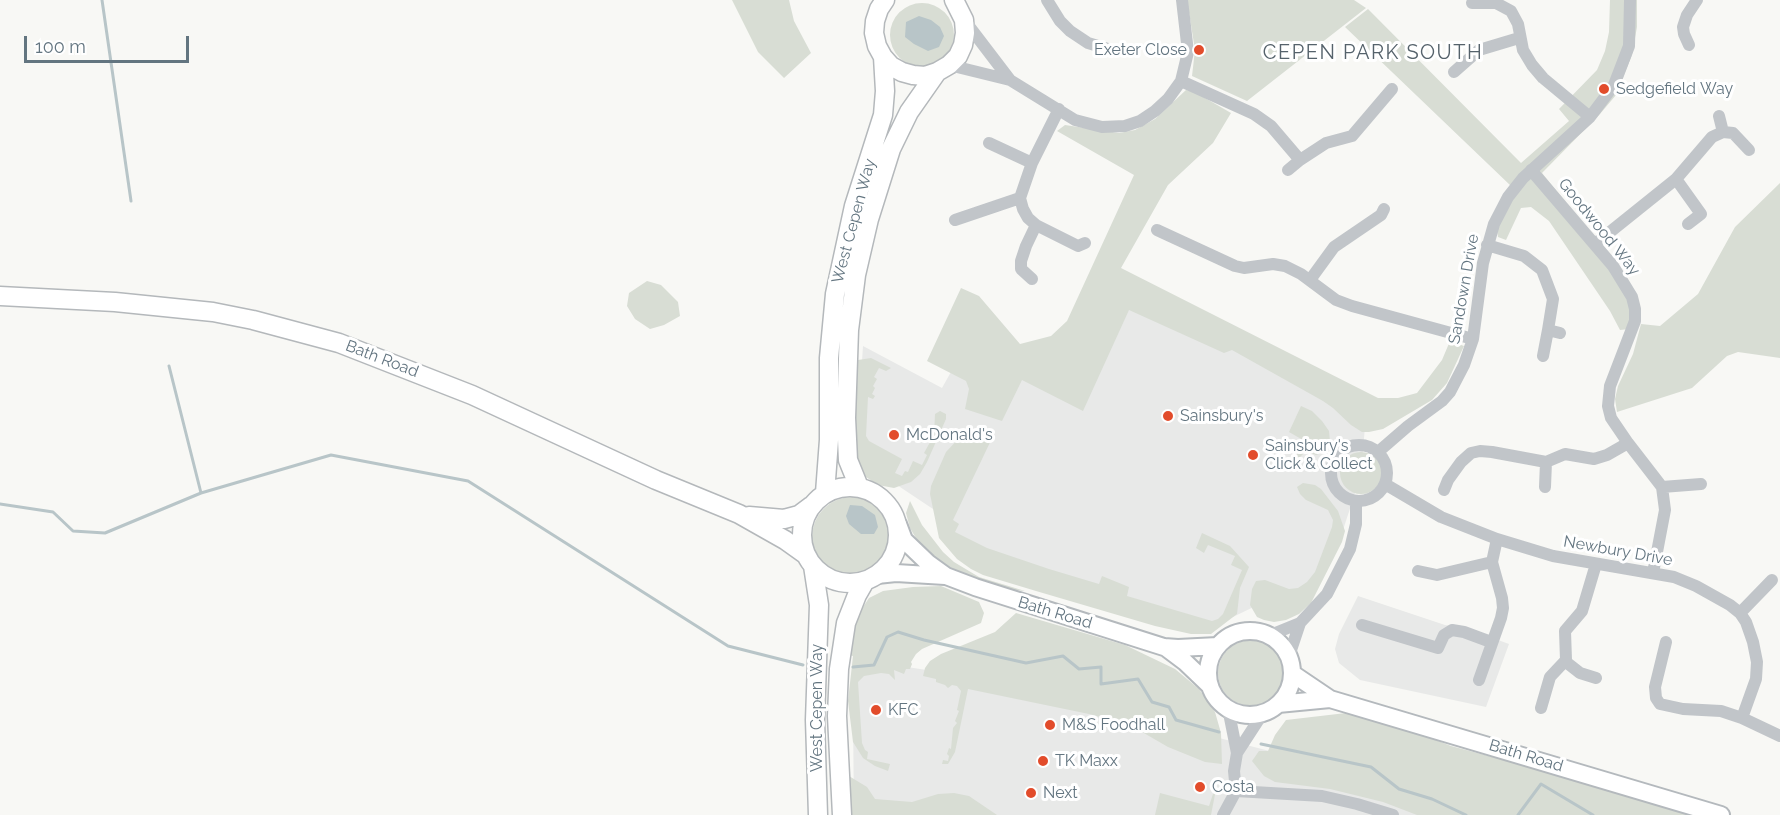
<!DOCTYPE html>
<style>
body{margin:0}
#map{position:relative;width:1780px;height:815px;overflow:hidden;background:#f8f8f5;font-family:Raleway,sans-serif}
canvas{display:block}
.scale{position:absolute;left:24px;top:36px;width:165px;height:27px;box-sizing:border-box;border:3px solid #637580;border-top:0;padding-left:8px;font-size:18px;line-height:21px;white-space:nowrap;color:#637580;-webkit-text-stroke:4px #fff;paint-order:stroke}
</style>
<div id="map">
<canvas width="1780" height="815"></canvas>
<div class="scale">100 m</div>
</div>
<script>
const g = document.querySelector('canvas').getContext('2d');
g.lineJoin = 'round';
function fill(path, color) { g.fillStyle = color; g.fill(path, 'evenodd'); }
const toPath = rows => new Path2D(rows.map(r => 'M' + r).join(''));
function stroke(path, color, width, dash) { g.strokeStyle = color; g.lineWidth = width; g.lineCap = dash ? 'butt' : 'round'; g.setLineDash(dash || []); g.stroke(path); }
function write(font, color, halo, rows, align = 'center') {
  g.font = font + ' Raleway,sans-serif'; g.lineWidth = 6; g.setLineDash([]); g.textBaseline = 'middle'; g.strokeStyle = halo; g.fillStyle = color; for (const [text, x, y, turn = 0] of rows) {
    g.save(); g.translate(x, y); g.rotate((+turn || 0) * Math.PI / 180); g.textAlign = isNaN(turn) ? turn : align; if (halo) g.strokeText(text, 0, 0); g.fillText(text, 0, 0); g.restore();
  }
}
fill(toPath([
 [1113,295,1182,318,1366,414,1361,475,1342,533,1307,599,1264,602,1210,628,959,550,945,517,867,465,857,438,863,346,942,388,966,345,1061,385],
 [1358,596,1445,625,1465,628,1509,644,1486,707,1360,680,1339,663,1335,649,1339,634],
 [856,659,952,674,1196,732,1409,787,1445,815,854,815,853,716]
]), '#e8e9e8');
fill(toPath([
 [732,0,789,0,794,21,811,53,784,78,758,52],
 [1187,0,1354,0,1366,8,1247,101,1192,76,1195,50],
 [1610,0,1637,0,1637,27,1632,55,1616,95,1600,114,1542,173,1623,272,1638,317,1629,329,1620,330,1610,311,1549,221,1531,207,1521,208,1506,240,1498,237,1495,216,1511,186,1345,27,1368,9,1521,163,1569,121,1559,109,1597,70,1605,51,1609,32],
 '890 35a32 32 0 1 1 64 0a32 32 0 1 1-64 0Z',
 [1186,90,1193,91,1231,113,1213,143,1168,185,1121,268,1378,398,1398,398,1417,393,1442,360,1450,341,1464,346,1447,383,1432,400,1383,429,1369,432,1362,432,1351,425,1333,408,1323,401,1232,350,1224,353,1129,310,1083,411,1022,380,1002,421,965,409,969,389,966,381,927,361,961,288,979,296,1020,344,1051,336,1067,321,1134,175,1057,131,1065,125,1119,133,1135,130,1155,119],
 [1780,183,1780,358,1738,352,1727,356,1692,388,1617,412,1615,399,1618,386,1633,354,1641,324,1660,326,1698,294,1735,227],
 [647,281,661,285,678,302,680,316,664,325,650,329,635,319,627,306,629,293],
 [853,357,858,360,871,358,891,368,886,371,879,368,874,377,877,379,873,386,875,388,872,394,875,396,873,399,868,397,866,436,869,441,902,459,895,473,902,476,905,471,908,472,913,461,922,465,927,455,924,453,934,435,935,414,940,411,946,414,946,419,927,462,920,474,911,482,894,488,878,485,866,477,857,464],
 [1301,406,1312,411,1322,421,1329,431,1330,442,1324,452,1316,455,1306,451,1297,460,1295,458,1303,440,1289,432],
 [976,431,994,434,953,520,959,524,955,532,987,548,1049,569,1099,584,1102,576,1129,587,1127,596,1212,621,1218,619,1223,614,1242,570,1231,565,1235,556,1208,545,1204,553,1196,548,1202,533,1230,546,1249,567,1240,588,1237,614,1211,634,1191,634,1155,626,1036,591,983,575,971,569,957,559,939,538,930,494,931,486,946,452,961,436],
 '1340 473a21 21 0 1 1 42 0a21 21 0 1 1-42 0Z',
 [1303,483,1315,485,1321,489,1338,511,1345,531,1342,542,1311,603,1299,614,1286,620,1274,622,1264,620,1257,617,1250,605,1252,589,1256,581,1265,580,1289,589,1298,588,1307,582,1315,572,1332,527,1333,520,1328,510,1306,500,1300,494,1297,487],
 '812 537a40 40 0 1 1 80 0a40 40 0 1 1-80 0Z',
 [910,501,922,525,943,552,954,562,979,577,1025,591,997,588,964,576,929,555,920,545,910,528,906,513],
 [941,586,979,602,984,613,981,623,922,649,916,654,911,662,912,664,910,669,906,669,904,674,894,670,895,680,889,674,881,673,864,676,858,682,862,743,865,750,868,752,867,759,890,764,888,771,875,766,863,758,853,742,848,701,853,656,848,655,849,644,857,616,869,598,883,591,913,587],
 [1016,613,1125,645,1175,669,1199,689,1215,712,1221,733,1222,764,1205,762,1168,747,1130,725,1089,714,968,689,955,752,948,764,942,764,943,760,948,761,949,756,947,754,949,748,951,749,953,728,957,723,955,721,959,711,957,710,961,691,957,686,952,685,948,688,945,685,936,682,936,679,923,676,925,668,930,661,941,654,995,632],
 '1218 673a33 33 0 1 1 66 0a33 33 0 1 1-66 0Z',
 [1346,713,1387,721,1451,746,1496,758,1459,742,1703,815,1417,815,1383,802,1330,789,1275,782,1264,776,1252,761,1259,751,1268,751,1275,735,1286,720],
 [844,773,867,787,875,799,912,802,938,794,954,793,969,796,997,815,848,815],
 [1218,779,1211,815,1155,815,1160,793,1209,806]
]), '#d8ddd4');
fill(toPath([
 [919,16,931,20,940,27,944,36,939,47,928,51,914,44,905,37,906,22],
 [850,505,862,506,875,515,878,527,874,534,861,534,849,524,846,516]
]), '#b8c5c8');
stroke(toPath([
 [102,0,131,201],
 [169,366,201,493,331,455,468,481,728,646,803,665],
 [0,504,53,512,73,531,105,533,201,493],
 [853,667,874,665,887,637,898,632,924,640,1026,663,1063,656,1079,669,1101,667,1101,684,1138,679,1152,702,1169,707,1176,720,1219,732],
 [1261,744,1371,767,1399,789,1432,799,1466,815],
 [1518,815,1541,784,1593,815]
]), '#b8c5c8', 3);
const major = toPath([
 [898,524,904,540,928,563,946,576,975,587,1164,647,1178,648,1218,646],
 [877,575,896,573,945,576],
 '1208 673a42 42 0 1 1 84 0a42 42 0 1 1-84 0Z',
 [1165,647,1185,662,1209,685],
 [1293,674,1330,699,1721,815],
 [1278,704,1330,699]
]);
const highway = toPath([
 [885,0,879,9,875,21,874,33,877,46,883,57,891,66,902,72,913,75,925,76,937,72,949,65,958,56,963,45,965,33,964,20,954,0],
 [0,296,115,302,213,312,253,320,339,343,472,395,656,480,739,514,785,540,806,555],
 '802 535a48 48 0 1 1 96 0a48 48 0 1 1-96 0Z',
 [859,487,848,460,846,418,849,330,856,275,869,219,891,149,909,112,937,72],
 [825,493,829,440,829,358,835,294,854,206,883,115,885,91,883,57],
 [749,516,784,519,799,515,811,506],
 [813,566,819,605,815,720,818,815],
 [842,815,837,716,839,669,846,623,857,595,865,581]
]);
stroke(major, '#b4b9bd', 20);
stroke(highway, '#b4b8bb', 21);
stroke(toPath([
 [1047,0,1060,21,1070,31,1088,43,1108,49],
 [1472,3,1496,3,1511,11,1518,24,1523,50,1532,65,1543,78,1590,117],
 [965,21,1010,80],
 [1689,45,1684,34,1683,27,1687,15,1697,0],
 [949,65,1010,80,1075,120,1102,127,1125,126,1140,121,1155,111,1168,99,1181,81,1188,52,1182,0],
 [1454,72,1479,50,1519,38],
 [1181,81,1254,114,1271,126,1300,160,1326,143,1352,136,1392,89],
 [1059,109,1032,163,1020,198,1023,209,1028,218,1036,225,1078,246,1085,243],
 [1719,116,1723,132,1733,133,1749,150],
 [989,143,1032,163],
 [1288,170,1300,160],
 [1531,170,1613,266,1632,297,1635,309,1635,321,1610,386,1608,406,1611,418,1628,443,1662,487,1665,510,1653,573],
 [1676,179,1701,214,1688,224],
 [955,220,1020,198],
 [1157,230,1235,266,1244,268,1273,264,1285,266,1301,274,1336,300,1352,306,1473,339],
 [1595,244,1676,179,1712,137,1723,132],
 [1487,245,1524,256,1542,270,1553,299,1548,330,1560,333],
 [1032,279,1021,269,1021,261,1026,246,1036,225],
 [1310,280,1334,247,1381,215,1384,209],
 [1543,356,1548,330],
 '1331 473a28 28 0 1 1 56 0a28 28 0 1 1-56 0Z',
 [1378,452,1408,426,1442,401,1450,392,1464,365,1473,339,1483,263,1494,224,1508,197,1523,178,1590,117,1614,85,1629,46,1630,0],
 [1385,484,1441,517,1497,539,1553,556,1674,577,1696,586,1730,605,1740,613,1746,622,1753,642,1757,662,1756,679,1742,718],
 [1545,487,1546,462],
 [1662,487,1701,484],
 [1444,490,1448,480,1461,462,1471,453,1480,451,1492,452,1546,462,1565,454,1594,459,1607,455,1628,443],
 [1418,571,1437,575,1492,562],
 [1740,613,1772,580],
 [1362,625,1438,648,1444,635,1452,630,1464,632,1491,642],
 [1268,636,1300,623,1327,594,1350,549,1356,524,1356,502],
 [1666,642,1655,687,1656,698,1660,704,1683,709,1721,711,1742,718,1780,736],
 [1289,656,1300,623],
 [1566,662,1580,673,1596,678],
 [1479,680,1501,618,1503,608,1502,598,1492,562,1497,539],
 [1228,708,1237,753],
 [1541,708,1550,677,1566,660,1565,631,1582,611,1596,564],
 [1236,791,1322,796,1357,804,1393,815],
 [1223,815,1236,791,1234,771,1237,753,1263,713]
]), '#c1c5c9', 12);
stroke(major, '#fff', 16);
stroke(highway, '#fff', 18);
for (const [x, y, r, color] of [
 [1199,50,6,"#e24c2b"],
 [1604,89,6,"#e24c2b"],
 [1168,416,6,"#e24c2b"],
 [894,435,6,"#e24c2b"],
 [1253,455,6,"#e24c2b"],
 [876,710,6,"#e24c2b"],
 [1050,725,6,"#e24c2b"],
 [1043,761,6,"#e24c2b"],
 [1200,787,6,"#e24c2b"],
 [1031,793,6,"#e24c2b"]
]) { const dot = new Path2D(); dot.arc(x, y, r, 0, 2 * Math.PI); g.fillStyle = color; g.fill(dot); stroke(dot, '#fff', 2); }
write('16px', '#637580', '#fff', [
 ["Exeter Close",1187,50,"right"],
 ["Sedgefield Way",1616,89],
 ["Sainsbury's",1180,416],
 ["McDonald's",906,435],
 ["Sainsbury's",1265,446],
 ["Click & Collect",1265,464],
 ["KFC",888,710],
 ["M&S Foodhall",1062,725],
 ["TK Maxx",1055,761],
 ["Costa",1212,787],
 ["Next",1043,793]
], 'left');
write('16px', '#637580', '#fff', [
 ["West Cepen Way",854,221,-75],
 ["Goodwood Way",1599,227,51],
 ["Sandown Drive",1464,289,-80],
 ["Bath Road",382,359,21],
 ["Newbury Drive",1618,551,10],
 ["Bath Road",1055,613,17],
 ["West Cepen Way",817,708,-90],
 ["Bath Road",1526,756,17]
]);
g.letterSpacing = '1.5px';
write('20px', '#55626b', '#fff', [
 ["CEPEN PARK SOUTH",1373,53]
]);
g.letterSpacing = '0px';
</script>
